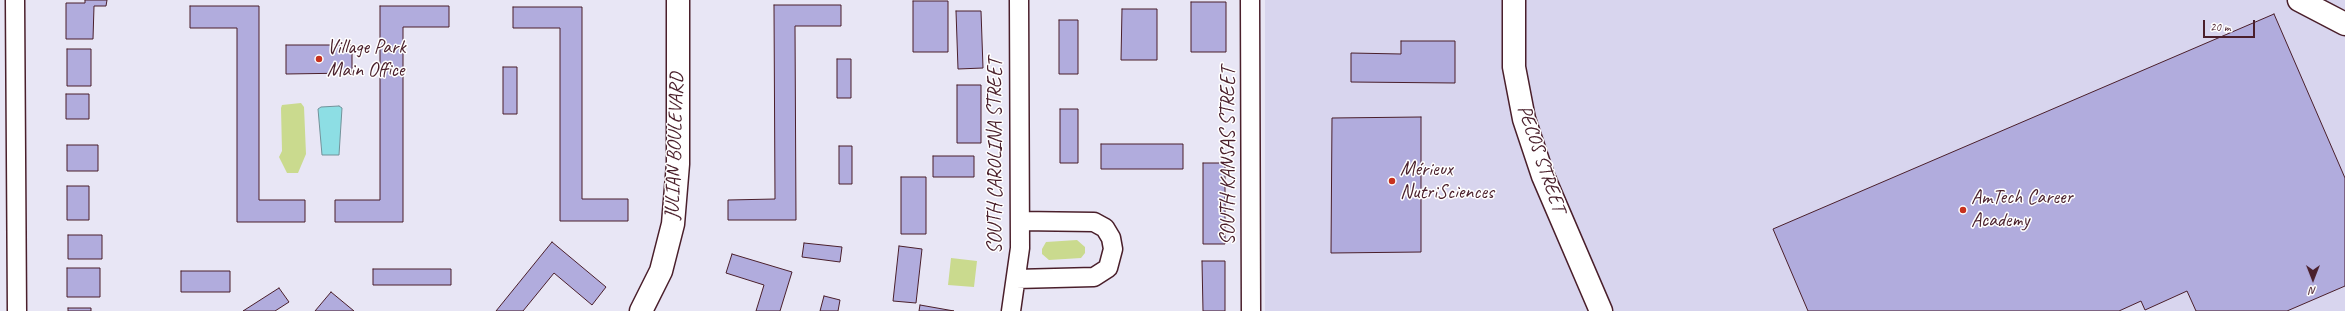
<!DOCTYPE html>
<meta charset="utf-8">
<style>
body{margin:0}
#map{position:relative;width:2345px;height:311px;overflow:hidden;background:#e8e6f5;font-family:Caveat,sans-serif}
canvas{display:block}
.north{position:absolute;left:2293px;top:259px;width:40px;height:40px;-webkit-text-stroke:3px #fff;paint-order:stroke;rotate:180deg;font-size:11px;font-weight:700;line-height:16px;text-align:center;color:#4a1f2b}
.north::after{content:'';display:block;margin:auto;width:14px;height:18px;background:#4a1f2b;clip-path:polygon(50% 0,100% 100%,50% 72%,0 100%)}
.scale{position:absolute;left:2203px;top:20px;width:52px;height:18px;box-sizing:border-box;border:2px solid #4a1f2b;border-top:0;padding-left:5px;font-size:12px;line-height:14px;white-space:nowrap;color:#4a1f2b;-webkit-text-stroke:3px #fff;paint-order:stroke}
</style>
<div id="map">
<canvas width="2345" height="311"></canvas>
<div class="north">N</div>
<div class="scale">20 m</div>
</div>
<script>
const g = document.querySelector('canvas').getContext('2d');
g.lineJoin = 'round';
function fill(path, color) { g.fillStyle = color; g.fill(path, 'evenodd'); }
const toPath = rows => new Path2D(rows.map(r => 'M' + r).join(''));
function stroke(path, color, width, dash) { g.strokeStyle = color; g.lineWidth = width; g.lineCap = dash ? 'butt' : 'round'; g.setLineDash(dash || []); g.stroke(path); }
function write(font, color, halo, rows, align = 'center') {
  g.font = font + ' Caveat,sans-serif'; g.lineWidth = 3; g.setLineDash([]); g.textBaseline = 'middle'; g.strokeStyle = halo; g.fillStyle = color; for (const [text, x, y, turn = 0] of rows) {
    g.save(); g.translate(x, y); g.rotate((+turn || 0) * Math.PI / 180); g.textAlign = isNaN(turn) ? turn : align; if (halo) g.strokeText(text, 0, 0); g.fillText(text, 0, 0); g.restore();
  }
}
fill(toPath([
 [1265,0,2345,0,2345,311,1265,311]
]), '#d8d5ee');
fill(toPath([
 [301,103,304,107,306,154,298,173,287,173,279,157,282,151,281,108,282,105],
 [1077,240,1085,247,1085,253,1081,258,1049,260,1042,254,1042,249,1046,242],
 [951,258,977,261,974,287,948,285]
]), '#cada8e');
const water = toPath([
 [339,106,342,108,339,155,322,155,318,109,321,107,339,106]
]);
fill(water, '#8ddee4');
stroke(water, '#72929a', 1);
const building = toPath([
 [85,0,107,0,106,6,94,6,93,39,66,39,66,3,85,3,85,0],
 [913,1,948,1,948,52,913,52,913,1],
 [1191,2,1226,2,1226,52,1191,52,1191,2],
 [774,5,841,5,841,26,795,26,796,220,728,220,728,200,775,199,774,5],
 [190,6,259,6,259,200,305,200,305,222,237,222,237,28,190,28,190,6],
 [380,6,449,6,449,27,403,27,403,222,335,222,335,200,380,200,380,6],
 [513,7,582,7,582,199,628,199,628,221,560,221,560,28,513,28,513,7],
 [1122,9,1157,9,1157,60,1121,60,1122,9],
 [956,11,981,11,983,68,958,69,956,11],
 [2274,14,2345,178,2345,286,2287,311,2196,311,2187,291,2145,310,2141,301,2119,311,1808,311,1773,229,2274,14],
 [1059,20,1078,20,1078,74,1059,74,1059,20],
 [1401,41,1455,41,1455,83,1351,82,1351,53,1401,54,1401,41],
 [286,45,352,45,352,73,286,74,286,45],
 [67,49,91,49,91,86,67,86,67,49],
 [837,59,851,59,851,98,837,98,837,59],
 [503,67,517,67,517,114,503,114,503,67],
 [957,85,981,85,981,143,957,143,957,85],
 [66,94,89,94,89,119,66,119,66,94],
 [1060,109,1078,109,1078,163,1060,163,1060,109],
 [1421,117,1421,252,1331,253,1332,118,1421,117],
 [1101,144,1183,144,1183,169,1101,169,1101,144],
 [67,145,98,145,98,171,67,171,67,145],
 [839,146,852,146,852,184,839,184,839,146],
 [933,156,974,156,974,177,933,177,933,156],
 [1203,163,1225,163,1225,244,1203,244,1203,163],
 [901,177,926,177,926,234,901,234,901,177],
 [67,186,89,186,89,220,67,220,67,186],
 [68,235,102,235,102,259,68,259,68,235],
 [552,242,606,287,592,305,554,273,523,311,496,311,552,242],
 [804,243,842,247,840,262,802,257,804,243],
 [899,246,922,249,916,303,893,301,899,246],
 [732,254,792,272,780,311,756,311,764,285,726,273,732,254],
 [1202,261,1225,261,1225,311,1203,311,1202,261],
 [67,268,100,268,100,297,67,297,67,268],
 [373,269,451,269,451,285,373,285,373,269],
 [181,271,230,271,230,292,181,292,181,271],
 [279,288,289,302,275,311,243,311,279,288],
 [331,292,354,311,315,311,331,292],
 [824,296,840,300,838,311,820,311,824,296],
 [920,305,954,311,919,311,920,305],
 [68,308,91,308,91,311,68,311,68,308]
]);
fill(building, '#b1acdd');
stroke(building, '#4a1f2b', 1);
const minor = toPath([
 [15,0,17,311],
 [1250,0,1251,311],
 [1016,279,1094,277,1108,268,1113,249,1111,238,1105,228,1094,222,1020,221],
 [1011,311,1020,248,1019,0]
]);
const tertiary = toPath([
 [2299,0,2345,24],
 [641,311,661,271,673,224,678,164,678,0]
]);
const secondary = toPath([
 [1514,0,1514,67,1524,119,1543,176,1601,311]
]);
stroke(minor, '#4a1f2b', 21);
stroke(tertiary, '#4a1f2b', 25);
stroke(secondary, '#4a1f2b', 25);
stroke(minor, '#fff', 18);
stroke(tertiary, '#fff', 22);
stroke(secondary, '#fff', 22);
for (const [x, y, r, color] of [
 [319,59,4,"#c8321e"],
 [1392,181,4,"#c8321e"],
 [1963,210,4,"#c8321e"]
]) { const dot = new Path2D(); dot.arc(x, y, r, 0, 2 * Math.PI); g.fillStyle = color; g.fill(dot); stroke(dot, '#fff', 1.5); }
write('20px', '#4a1f2b', '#fff', [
 ["Village Park",327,48],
 ["Main Office",327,71],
 ["Mérieux",1400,170],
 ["NutriSciences",1400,193],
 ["AmTech Career",1971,198],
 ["Academy",1971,221]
], 'left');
write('20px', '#4a1f2b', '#fff', [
 ["JULIAN BOULEVARD",675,146,-88],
 ["SOUTH CAROLINA STREET",996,156,-90],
 ["SOUTH KANSAS STREET",1229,156,-90],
 ["PECOS STREET",1541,159,71]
]);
</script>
